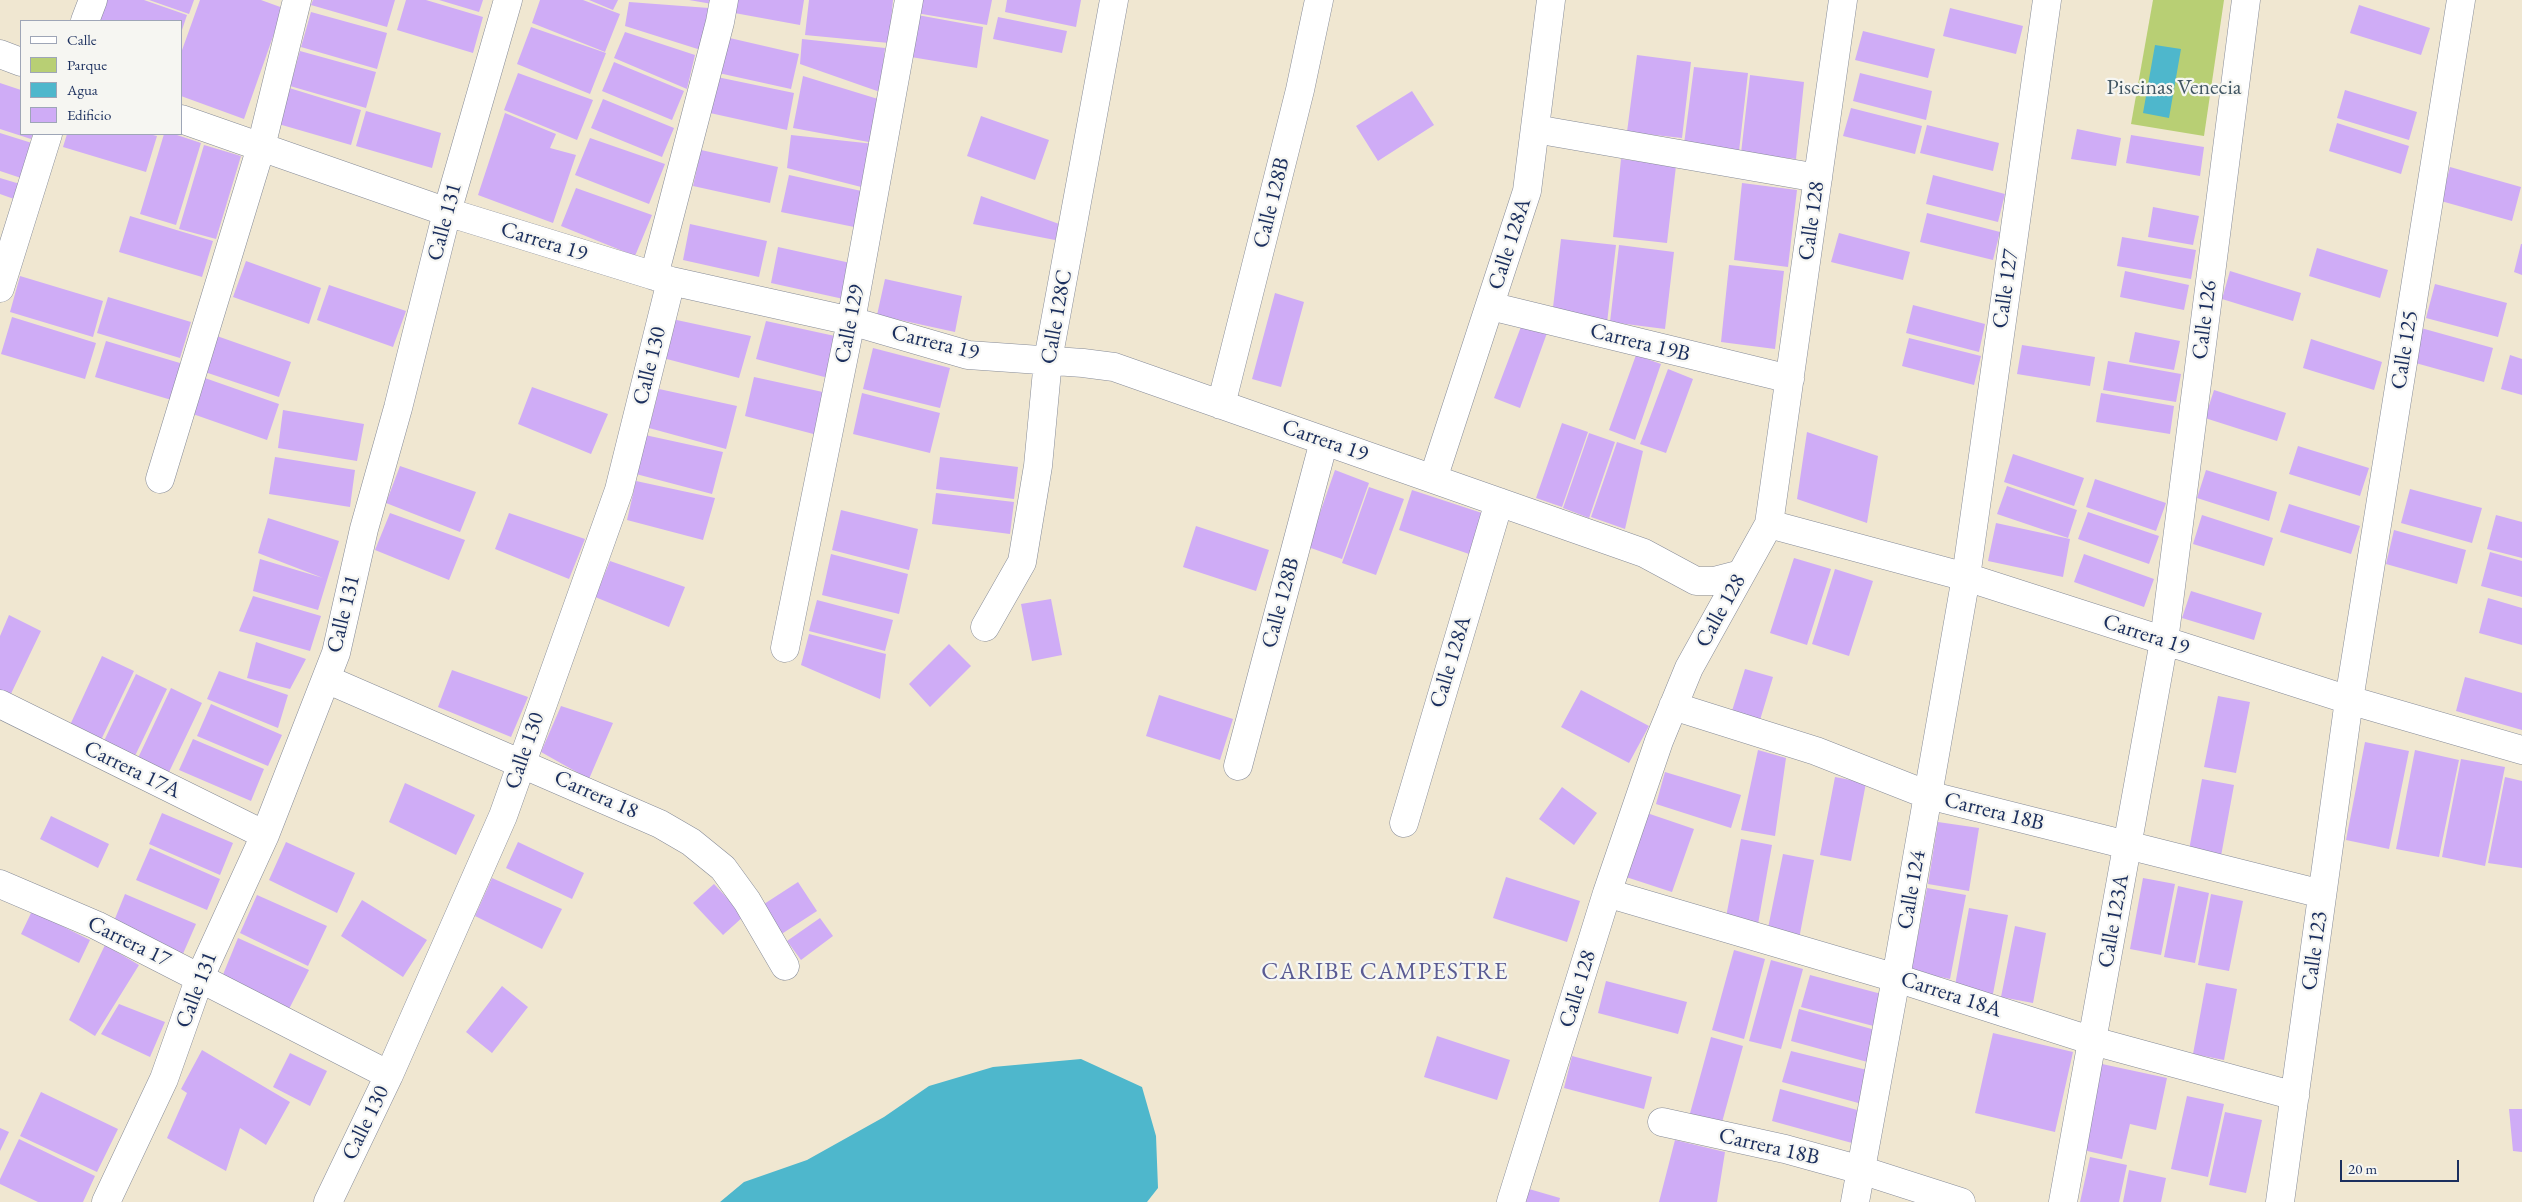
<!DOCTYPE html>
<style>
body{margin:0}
#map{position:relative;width:2522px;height:1202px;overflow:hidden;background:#f0e7d1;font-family:"EB Garamond",serif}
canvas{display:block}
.legend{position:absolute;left:20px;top:20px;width:162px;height:115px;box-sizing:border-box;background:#f6f6f2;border:1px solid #9ea6b7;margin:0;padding:6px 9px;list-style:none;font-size:15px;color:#1b2f5e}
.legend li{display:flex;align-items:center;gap:10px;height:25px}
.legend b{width:25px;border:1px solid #9ea6b7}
.scale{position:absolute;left:2340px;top:1160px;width:119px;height:22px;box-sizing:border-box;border:2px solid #1b2f5e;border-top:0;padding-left:6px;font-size:15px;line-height:18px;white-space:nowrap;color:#1b2f5e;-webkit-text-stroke:4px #f6f6f2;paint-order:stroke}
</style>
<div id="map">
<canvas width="2522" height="1202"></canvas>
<ul class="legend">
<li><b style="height:6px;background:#fff"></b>Calle</li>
<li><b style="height:14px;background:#b8cf74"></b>Parque</li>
<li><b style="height:14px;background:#4eb7cc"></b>Agua</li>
<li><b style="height:14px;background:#cfacf6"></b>Edificio</li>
</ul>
<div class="scale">20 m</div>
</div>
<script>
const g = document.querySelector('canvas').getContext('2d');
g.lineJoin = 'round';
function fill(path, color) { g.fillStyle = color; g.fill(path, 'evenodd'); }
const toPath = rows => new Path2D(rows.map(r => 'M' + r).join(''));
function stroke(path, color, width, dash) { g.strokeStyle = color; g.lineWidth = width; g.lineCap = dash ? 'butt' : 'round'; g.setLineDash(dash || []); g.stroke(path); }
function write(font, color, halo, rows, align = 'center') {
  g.font = font + ' "EB Garamond",serif'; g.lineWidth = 4.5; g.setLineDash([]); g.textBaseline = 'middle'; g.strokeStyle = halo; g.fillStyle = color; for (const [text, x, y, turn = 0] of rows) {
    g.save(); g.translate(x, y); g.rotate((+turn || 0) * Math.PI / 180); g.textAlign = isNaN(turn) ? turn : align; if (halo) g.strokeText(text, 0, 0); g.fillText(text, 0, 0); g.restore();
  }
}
fill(toPath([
 [2153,0,2224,0,2204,136,2131,124]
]), '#b8cf74');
fill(toPath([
 [2155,45,2181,49,2169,118,2143,113],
 [1081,1059,1142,1087,1156,1136,1158,1188,1147,1202,720,1202,744,1182,807,1160,884,1117,929,1086,993,1067]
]), '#4eb7cc');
fill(toPath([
 [106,0,144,0,187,15,182,30,181,21,99,21],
 [149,0,194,0,189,14],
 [200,0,261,0,283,8,244,119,181,96,181,53],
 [313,0,395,0,387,27,311,5],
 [406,0,426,0,483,17,473,53,397,30],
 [439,0,483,0,479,12],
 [540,0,583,0,620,14,605,52,532,23],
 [589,0,618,0,613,10],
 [689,0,713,0,712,4],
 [732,0,804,0,800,25,729,12],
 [809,0,893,0,889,43,805,35],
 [919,0,992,0,987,25,916,13],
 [1007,0,1081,0,1076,27,1005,12],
 [629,2,709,8,704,51,625,26],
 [2359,5,2430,28,2421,55,2350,33],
 [1950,8,2023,26,2016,54,1943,36],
 [311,12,387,33,377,69,301,47],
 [912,14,983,27,977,68,905,56],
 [998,17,1067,31,1062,53,993,39],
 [531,27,606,53,590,94,517,64],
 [1863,31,1935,49,1928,78,1855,60],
 [625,32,695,55,687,89,614,58],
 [721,36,799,54,791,89,714,72],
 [802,39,885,48,880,92,800,64],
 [300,51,376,72,366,108,290,86],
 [1637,55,1691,62,1682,138,1627,132],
 [614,62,684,91,672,120,602,91],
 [1694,67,1748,73,1739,151,1684,144],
 [518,73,593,100,577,140,504,110],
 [1860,73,1932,91,1926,120,1853,101],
 [1750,75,1804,82,1796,159,1741,153],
 [803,76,878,99,874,143,793,128],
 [717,77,794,93,787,130,710,113],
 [0,83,21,90,21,134,33,134,31,139,0,129],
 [286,87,361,110,351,145,275,123],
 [2345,90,2417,112,2409,140,2337,118],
 [1412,91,1434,125,1378,161,1356,126],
 [603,99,674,128,662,157,591,128],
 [1851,108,1922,126,1915,154,1843,136],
 [366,111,441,133,432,168,356,146],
 [505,113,556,134,550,148,576,155,553,223,478,195],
 [981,116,1049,140,1035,180,967,156],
 [2337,123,2409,146,2401,174,2329,151],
 [1927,125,1999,143,1993,171,1920,153],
 [2077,129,2121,138,2116,166,2071,159],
 [0,133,35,144,24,179,0,171],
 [67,134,149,134,157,136,146,172,63,147],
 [164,134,174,134,201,143,176,225,140,214],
 [791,135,874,144,869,189,787,168],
 [2131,135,2204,147,2200,176,2126,163],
 [590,138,665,164,649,204,575,175],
 [204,145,241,156,216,239,179,229],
 [701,150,778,167,770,203,693,186],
 [1621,159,1676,166,1667,243,1613,237],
 [2450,167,2521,187,2512,221,2441,201],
 [789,175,866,192,859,228,781,212],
 [1933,175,2005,194,1998,222,1926,204],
 [0,178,20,184,14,199,0,194],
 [1742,183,1797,190,1788,267,1734,260],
 [576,188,652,215,635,256,561,226],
 [981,196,1062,225,1055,240,973,224],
 [2153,207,2199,216,2193,245,2148,237],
 [1927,213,2000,232,1993,260,1920,242],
 [130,216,213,241,202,277,119,252],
 [690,224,767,241,759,277,683,260],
 [1839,233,1910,252,1903,280,1831,262],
 [2122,237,2196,250,2191,279,2117,266],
 [1561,239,1616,245,1607,323,1552,316],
 [2521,244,2522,244,2522,275,2514,272],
 [1619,245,1674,252,1665,329,1610,322],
 [778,247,855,264,848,300,771,283],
 [2317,248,2388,270,2380,298,2309,276],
 [246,261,321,288,309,324,233,297],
 [1729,265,1784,271,1775,349,1721,342],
 [2125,271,2189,285,2184,310,2120,297],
 [2230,271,2301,293,2293,321,2222,299],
 [20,276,103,301,93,337,10,312],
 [885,279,962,296,955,332,877,315],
 [2435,284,2507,303,2498,337,2426,318],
 [329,285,406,311,393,347,317,320],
 [1275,293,1304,302,1281,387,1252,379],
 [108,297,191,322,180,358,97,333],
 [1913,305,1985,324,1979,352,1906,333],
 [12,317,96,343,85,379,1,354],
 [672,319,751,336,739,378,663,358],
 [766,321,844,338,832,379,756,359],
 [1522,324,1547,333,1520,408,1494,398],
 [2421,328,2493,348,2484,382,2412,362],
 [2135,332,2180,341,2174,370,2129,362],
 [214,335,291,362,279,397,202,371],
 [1909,338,1981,356,1974,385,1902,366],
 [2311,339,2382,362,2374,390,2303,368],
 [106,341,190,366,178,402,95,377],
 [2022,345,2095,357,2090,386,2017,374],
 [873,348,950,368,940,408,863,389],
 [1636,355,1661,364,1635,440,1609,430],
 [2510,355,2522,359,2522,395,2501,389],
 [2108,361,2181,374,2176,402,2103,390],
 [1668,369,1693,379,1666,453,1640,444],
 [202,377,279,404,267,440,190,413],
 [754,377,832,394,821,436,745,416],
 [532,387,608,414,591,454,518,424],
 [659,389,737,406,726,449,649,428],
 [2214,390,2286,413,2277,441,2205,418],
 [862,393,940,413,930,453,853,434],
 [2101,393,2174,406,2170,434,2096,422],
 [283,410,364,424,357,461,278,448],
 [1562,423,1588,432,1562,507,1536,498],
 [1807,432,1878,456,1867,523,1797,499],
 [1589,433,1615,442,1589,518,1563,508],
 [645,435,723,452,712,494,636,474],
 [1617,442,1643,451,1625,529,1591,517],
 [2298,446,2369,468,2360,496,2289,474],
 [2013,454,2084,478,2074,506,2004,482],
 [275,457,355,470,350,507,269,494],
 [940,457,1018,467,1014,499,936,489],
 [400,466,476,492,460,532,386,503],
 [1335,470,1369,483,1342,559,1308,547],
 [2206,470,2277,492,2269,521,2197,498],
 [2095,479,2166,503,2156,531,2086,507],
 [636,481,715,498,703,540,627,520],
 [2007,486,2077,510,2068,538,1997,514],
 [1369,487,1404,499,1376,575,1342,563],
 [2410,489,2482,508,2472,543,2401,523],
 [1412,490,1485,514,1472,555,1399,530],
 [936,493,1014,502,1010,534,932,524],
 [2289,504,2360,526,2351,554,2280,532],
 [841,510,918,529,909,570,832,550],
 [2088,512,2159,536,2149,564,2078,539],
 [390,513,465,540,449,580,375,550],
 [509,513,585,539,569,579,495,549],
 [2202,515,2273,538,2264,566,2193,544],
 [2496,515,2522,522,2522,558,2487,549],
 [268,518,339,541,318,610,253,591,260,559,323,578,258,553],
 [1996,523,2070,539,2063,577,1988,561],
 [1196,526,1269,550,1256,591,1183,567],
 [2394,530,2466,550,2457,584,2386,564],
 [2490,552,2522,561,2522,597,2481,586],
 [831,554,908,574,899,614,822,595],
 [2084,554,2154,579,2144,607,2074,582],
 [1794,558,1831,569,1807,645,1770,633],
 [610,561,685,587,669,627,595,597],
 [1835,569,1873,581,1849,656,1812,644],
 [2191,591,2262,613,2254,640,2182,618],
 [253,596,321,616,310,651,239,631],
 [2488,598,2522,608,2522,645,2479,633],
 [1051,599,1062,655,1032,661,1021,604],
 [817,600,893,620,885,651,809,631],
 [9,615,41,631,8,700,0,696,0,636],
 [809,634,886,654,880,699,801,665],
 [256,642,306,659,290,689,247,678],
 [949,644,971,666,930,707,909,684],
 [102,656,134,671,101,740,70,725],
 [1745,669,1773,677,1760,720,1732,711],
 [452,670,528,697,511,737,438,707],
 [219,671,288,695,278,728,207,699],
 [136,674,167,689,134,758,103,743],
 [2465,677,2522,693,2522,730,2456,711],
 [171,688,202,703,169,772,138,758],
 [1581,690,1649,726,1629,763,1561,727],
 [1159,695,1233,719,1220,760,1146,736],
 [2218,696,2250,702,2236,773,2204,767],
 [211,704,282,735,268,766,197,736],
 [561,706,613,723,589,779,541,752],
 [193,739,264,769,251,801,179,770],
 [2365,742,2409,751,2389,849,2346,840],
 [1758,750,1786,758,1775,836,1741,830],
 [2415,750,2459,760,2439,857,2396,849],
 [2461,759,2505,767,2485,866,2442,857],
 [1665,772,1741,795,1731,828,1656,804],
 [1835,777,1866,783,1851,861,1820,855],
 [2505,777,2522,781,2522,868,2488,863],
 [2202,779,2234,785,2221,856,2189,850],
 [405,783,475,815,456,855,389,822],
 [1562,787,1597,813,1574,845,1539,819],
 [162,813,233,843,220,875,149,844],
 [1647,813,1694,829,1672,892,1626,877],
 [51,816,109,844,98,868,40,839],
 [1938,822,1979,828,1969,891,1928,884],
 [1741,839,1772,845,1758,924,1726,917],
 [286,842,355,873,337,913,269,880],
 [518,842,584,873,572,899,506,868],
 [150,848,220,879,207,910,136,880],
 [1783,854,1814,860,1799,939,1767,933],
 [1506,877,1580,901,1567,942,1493,918],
 [492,878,562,909,542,949,475,916],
 [2143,878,2175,884,2161,955,2130,949],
 [798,882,817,911,780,935,761,906],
 [714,884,744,916,723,935,693,903],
 [2178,886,2209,893,2195,963,2164,957],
 [1927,888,1966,895,1950,979,1911,971],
 [125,894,196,924,182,956,112,926],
 [2211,894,2243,901,2229,971,2198,965],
 [257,895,327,926,308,966,240,933],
 [362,900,427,940,403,977,341,936],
 [1969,908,2008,915,1992,999,1954,991],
 [32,911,90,940,79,963,21,934],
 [820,918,833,936,801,960,787,941],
 [2015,926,2046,933,2033,1003,2001,997],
 [238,938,309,970,289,1009,222,977],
 [105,945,139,965,95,1036,69,1020],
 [1734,950,1765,959,1744,1039,1712,1030],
 [1771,960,1803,969,1781,1049,1749,1041],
 [1810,975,1889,996,1881,1028,1801,1007],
 [1606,981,1687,1002,1678,1034,1598,1013],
 [2206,983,2237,989,2224,1060,2193,1054],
 [502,986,528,1007,492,1053,466,1032],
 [119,1004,165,1022,150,1057,101,1034],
 [1799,1009,1879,1031,1871,1063,1791,1041],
 [1993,1033,2073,1052,2055,1132,1975,1113],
 [1437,1036,1510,1060,1497,1100,1424,1077],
 [1711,1037,1743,1046,1721,1126,1689,1117],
 [202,1050,290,1102,266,1145,240,1128,226,1171,167,1138,187,1093,181,1089],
 [1791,1051,1871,1071,1862,1104,1782,1082],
 [290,1053,327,1071,310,1106,273,1087],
 [1572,1056,1652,1077,1644,1109,1564,1088],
 [2102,1064,2167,1078,2156,1130,2130,1124,2122,1159,2083,1150],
 [1780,1089,1861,1111,1852,1143,1772,1121],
 [41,1092,118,1129,97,1172,20,1136],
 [2187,1096,2224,1104,2208,1177,2171,1169],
 [2509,1109,2522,1109,2522,1152,2513,1151],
 [2225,1112,2262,1120,2246,1193,2209,1185],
 [0,1128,9,1132,0,1151],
 [19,1139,95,1176,83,1202,38,1202,0,1184,0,1179],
 [1675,1140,1725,1152,1717,1202,1659,1202],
 [2090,1157,2127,1165,2119,1202,2080,1202],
 [2129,1170,2166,1178,2161,1202,2123,1202],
 [1529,1189,1560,1198,1559,1202,1526,1202]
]), '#cfacf6');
const minor = toPath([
 [85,21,93,0],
 [0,54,21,62],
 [181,119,447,212,671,281,851,321,968,355,1083,363,1114,367,1644,553,1696,581,1714,581,1741,574],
 [1535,129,1818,178],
 [654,276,720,22,724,0],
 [0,288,48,134],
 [1490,306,1790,379],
 [1221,405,1300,90,1319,0],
 [160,479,261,147,297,0],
 [1433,479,1527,191,1551,0],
 [1769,524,1966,577,2349,700,2522,750],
 [985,627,1022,562,1038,466,1048,360,1114,0],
 [785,648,851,321,909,0],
 [326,679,660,824,691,842,723,868,747,901,785,966],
 [0,704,265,835],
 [1673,706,1816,751,1928,795,2322,894],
 [1238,766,1324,441],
 [1404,823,1499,502],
 [0,884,96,925,389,1075],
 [1607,893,1896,978,2093,1041,2295,1096],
 [1662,1122,1785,1149,1861,1170,1961,1202],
 [106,1202,164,1079,200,977,265,835,336,653,364,529,398,408,447,212,508,0],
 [328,1202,389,1075,503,816,619,490,671,281],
 [1511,1202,1607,893,1659,741,1689,668,1769,524,1843,0],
 [1855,1202,1896,978,1966,577,2047,0],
 [2063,1202,2164,641,2246,0],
 [2280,1202,2349,700,2461,0]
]);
stroke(minor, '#868b98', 29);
stroke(minor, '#fff', 28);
write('22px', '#425764', '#f6f6f2', [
 ["Piscinas Venecia",2174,88]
]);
write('22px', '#1b2f5e', '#f6f6f2', [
 ["Calle 128B",1272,203,-76],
 ["Calle 128",1812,221,-82],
 ["Calle 131",445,222,-75],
 ["Carrera 19",544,242,17],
 ["Calle 128A",1510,244,-72],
 ["Calle 127",2006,289,-82],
 ["Calle 128C",1057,317,-80],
 ["Calle 126",2205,320,-83],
 ["Calle 129",850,324,-79],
 ["Carrera 19",935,343,14],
 ["Carrera 19B",1640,343,14],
 ["Calle 125",2405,350,-81],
 ["Calle 130",650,366,-76],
 ["Carrera 19",1325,441,19],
 ["Calle 128B",1281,603,-75],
 ["Calle 128",1721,611,-61],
 ["Calle 131",344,614,-76],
 ["Carrera 19",2146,635,18],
 ["Calle 128A",1451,662,-73],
 ["Calle 130",525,751,-71],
 ["Carrera 17A",132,770,26],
 ["Carrera 18",596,795,24],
 ["Carrera 18B",1994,812,14],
 ["Calle 124",1912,890,-80],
 ["Calle 123A",2114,921,-80],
 ["Carrera 17",129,942,26],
 ["Calle 123",2315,951,-82],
 ["Calle 128",1578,989,-73],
 ["Calle 131",197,990,-69],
 ["Carrera 18A",1951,995,18],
 ["Calle 130",366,1123,-64],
 ["Carrera 18B",1769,1147,13]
]);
g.letterSpacing = '1px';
write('24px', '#5a5b93', '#f6f6f2', [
 ["CARIBE CAMPESTRE",1385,972]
]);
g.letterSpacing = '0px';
</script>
